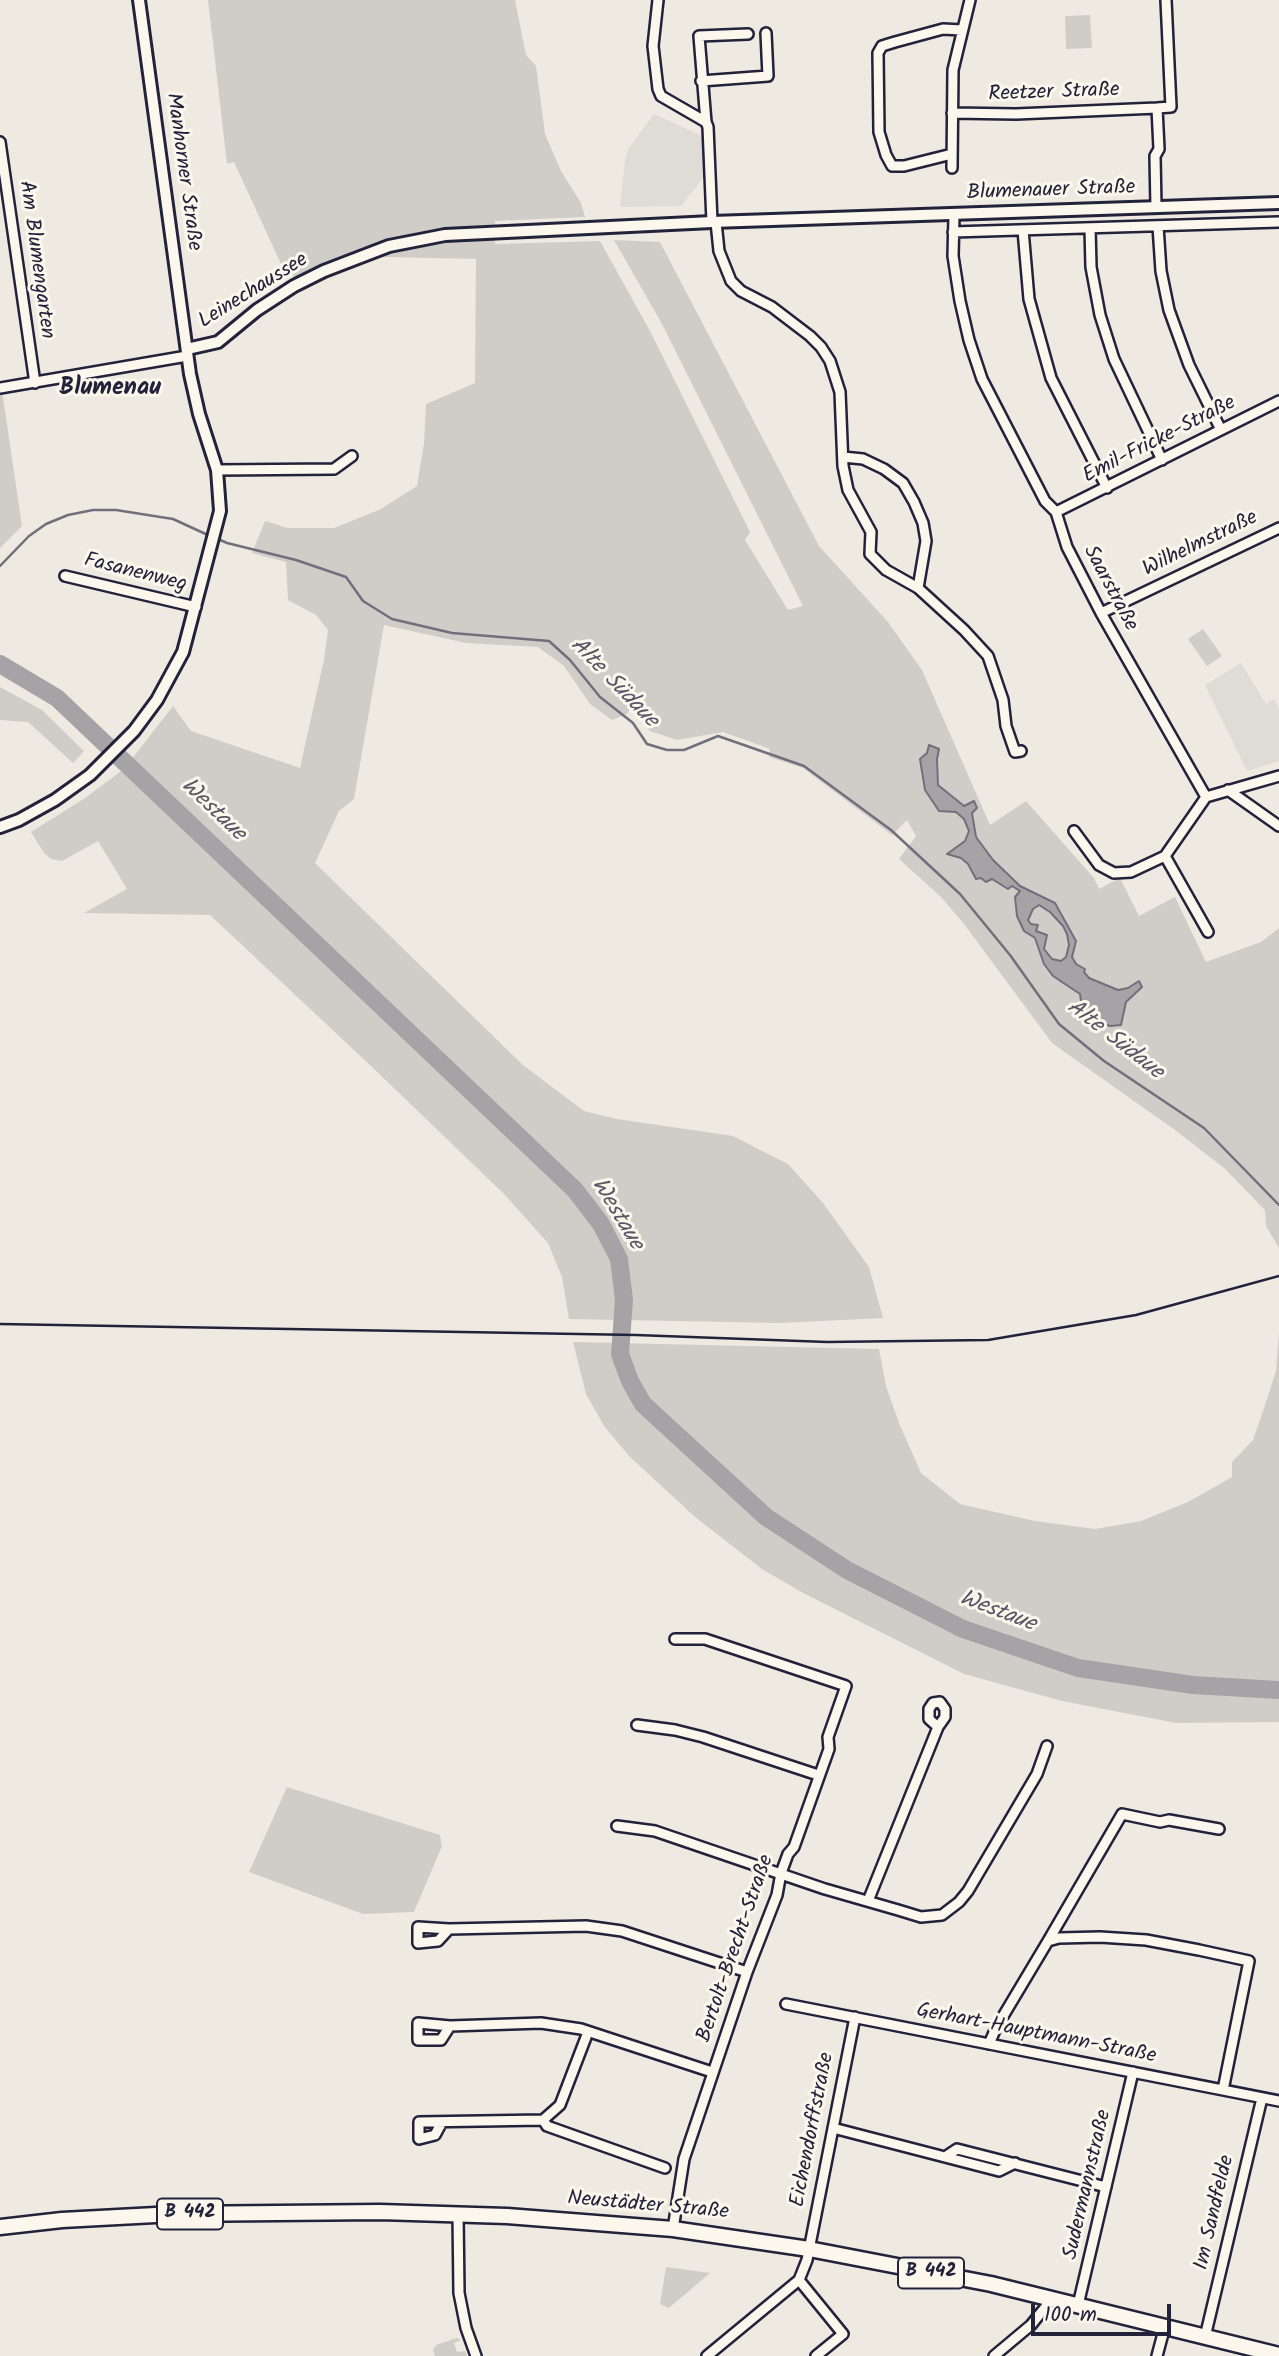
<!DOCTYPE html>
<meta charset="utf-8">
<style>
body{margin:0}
#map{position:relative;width:1279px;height:2356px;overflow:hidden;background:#eeeae2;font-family:Kalam,sans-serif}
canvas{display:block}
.scale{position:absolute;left:1031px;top:2304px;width:140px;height:32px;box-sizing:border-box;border:4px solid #22223b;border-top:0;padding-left:9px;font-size:21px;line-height:24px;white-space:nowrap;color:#22223b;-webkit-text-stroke:5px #fbf7ec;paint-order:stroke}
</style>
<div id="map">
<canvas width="1279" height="2356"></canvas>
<div class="scale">100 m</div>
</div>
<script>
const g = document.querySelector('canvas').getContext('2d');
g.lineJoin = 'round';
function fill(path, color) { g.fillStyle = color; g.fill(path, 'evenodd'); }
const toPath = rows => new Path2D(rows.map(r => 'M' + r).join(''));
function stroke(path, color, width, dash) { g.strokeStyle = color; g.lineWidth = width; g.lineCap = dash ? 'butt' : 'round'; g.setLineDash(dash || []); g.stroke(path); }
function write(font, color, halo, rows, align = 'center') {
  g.font = font + ' Kalam,sans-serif'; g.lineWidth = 6; g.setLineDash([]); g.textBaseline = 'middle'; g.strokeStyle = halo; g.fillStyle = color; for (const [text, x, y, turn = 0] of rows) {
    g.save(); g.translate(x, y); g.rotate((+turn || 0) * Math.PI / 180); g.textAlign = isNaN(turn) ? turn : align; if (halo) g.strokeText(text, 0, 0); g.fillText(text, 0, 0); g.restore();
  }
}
fill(toPath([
 [654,114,702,136,704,177,681,206,620,207,625,160,629,148],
 [1241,663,1266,704,1274,699,1279,709,1279,761,1247,771,1205,685]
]), '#dfdbd5');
fill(toPath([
 [208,0,515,0,526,55,536,66,545,134,561,171,581,203,585,217,495,221,495,244,600,241,650,331,750,532,745,540,788,610,803,606,662,324,614,240,660,242,819,546,888,622,922,670,990,825,1026,801,1094,878,1099,889,1120,878,1139,916,1175,897,1206,962,1261,942,1279,928,1279,1248,1266,1226,1265,1210,1224,1168,1175,1130,1052,1043,964,924,941,897,899,859,916,836,907,820,892,835,803,768,769,757,770,749,723,732,677,740,650,731,640,718,635,703,627,714,612,720,590,704,564,666,538,647,466,643,384,625,354,799,339,811,315,863,523,1065,584,1111,617,1119,733,1136,788,1164,823,1203,869,1267,883,1318,781,1323,569,1319,562,1277,548,1243,503,1193,372,1067,210,915,84,913,127,889,98,841,62,861,51,859,44,853,31,832,85,798,124,769,173,706,191,731,300,768,324,660,328,630,316,615,288,600,286,562,252,553,265,521,288,528,334,528,381,509,417,486,424,443,426,404,475,383,476,259,341,256,294,278,290,262,281,264,234,162,227,164],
 [1090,15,1092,48,1066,49,1065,16],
 [0,391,2,391,22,526,0,548],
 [1203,629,1222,656,1207,666,1188,639],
 [0,687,42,710,84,751,73,763,28,722,0,720],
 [1279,1332,1279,1722,1176,1723,1062,1701,964,1674,803,1593,762,1569,695,1517,629,1456,604,1426,586,1394,573,1342,879,1349,886,1386,899,1423,921,1473,960,1504,1035,1521,1095,1529,1141,1521,1188,1502,1232,1477,1232,1462,1253,1440,1264,1408,1276,1371],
 [287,1787,440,1835,442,1846,414,1912,363,1914,249,1872],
 [666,2267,710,2273,669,2308,660,2304],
 [457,2338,461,2340,454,2343,457,2352,465,2351,467,2356,435,2356,433,2350,436,2345]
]), '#d0cdc9');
const water = toPath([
 [929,745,939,749,937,759,938,785,964,806,974,801,977,808,972,813,976,837,993,860,1020,886,1055,903,1076,941,1072,957,1076,964,1085,969,1084,972,1089,978,1118,990,1128,988,1139,981,1142,987,1126,1002,1121,1025,1110,1026,1102,1023,1100,1026,1088,1020,1083,1014,1080,994,1053,976,1044,964,1035,938,1024,931,1017,916,1015,897,1020,891,1012,886,1008,889,992,879,986,882,981,878,976,879,968,864,961,858,947,854,965,841,969,831,964,819,956,812,939,811,925,790,920,759,927,753,929,745],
 [1039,905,1050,912,1063,926,1067,934,1069,945,1066,957,1061,961,1052,959,1044,949,1047,935,1036,931,1038,925,1031,924,1028,920,1033,909,1039,905]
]);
fill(water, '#a6a3a7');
stroke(water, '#716f7c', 2);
stroke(toPath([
 [216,538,227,543,296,560,346,577,363,601,392,619,452,633,549,641,570,660,600,697,633,723,647,744,667,750,684,750,718,736,804,766,891,830,960,894,1010,955,1059,1024,1104,1061,1204,1128,1279,1205],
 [0,566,29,536,46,524,68,515,93,510,116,510,173,519,210,536]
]), '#716f7c', 2.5);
stroke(toPath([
 [0,664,57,698,575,1190,601,1224,619,1259,624,1300,620,1354,630,1381,643,1404,766,1517,847,1570,963,1629,1078,1668,1193,1685,1279,1690]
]), '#a6a3a7', 18);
const minor = toPath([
 [658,0,653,46,658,89,661,96,706,122,708,127,712,222],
 [701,81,768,76,766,33],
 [952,113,1016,114,1157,108],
 [706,122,699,36,748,34],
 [0,142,35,383],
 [952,154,904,166,892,166,886,155,879,132,878,53,882,46,895,42,943,29,962,30],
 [952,168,953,70,970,0],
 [1156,207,1155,156,1159,149,1157,108,1171,107,1166,0],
 [954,215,953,256,960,301,969,340,982,379,1045,501,1056,512,1067,547,1101,613,1206,797],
 [716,222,719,251,731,281,741,291,772,307,810,336,821,347,830,361,840,392,843,466,848,490,871,532,870,554,886,570,918,588,964,630,988,656,1003,700,1006,726,1015,752,1021,751],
 [1158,226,1161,271,1169,310,1189,365,1221,430],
 [1090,228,1091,267,1100,315,1114,359,1162,460],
 [1023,230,1029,299,1051,378,1107,488],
 [953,232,1279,222],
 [0,388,187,356],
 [843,457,863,459,884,469,903,483,914,502,923,523,926,541,918,588],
 [217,470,334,469,352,456],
 [1056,512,1279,401],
 [65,576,196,607],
 [1101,613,1279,528],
 [1228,790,1279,826],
 [1206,797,1279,776],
 [1074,831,1099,865,1114,873,1131,872,1165,856,1206,797],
 [1165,856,1208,932],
 [637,1725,675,1730,703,1737,818,1775],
 [617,1826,655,1831,825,1889,898,1910,921,1917,942,1915,959,1902,968,1891,1037,1774,1047,1746],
 [868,1901,938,1727,945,1717,945,1709,940,1702,933,1703,929,1709,929,1719,938,1727],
 [449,1929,438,1941,418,1943,418,1927,449,1929,586,1926,622,1931,747,1972],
 [1048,1941,1122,1814,1160,1822,1169,1820,1219,1829],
 [786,2004,1279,2101],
 [450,2026,441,2040,418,2040,418,2023,450,2026,541,2023,581,2029,712,2072],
 [989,2044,996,2028,1048,1941,1059,1938,1100,1937,1146,1940,1199,1950,1249,1961,1223,2090],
 [543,2120,547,2126,665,2168],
 [442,2122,435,2135,419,2139,419,2122,543,2120,560,2105,588,2032],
 [833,2128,999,2171,1015,2163],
 [945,2157,957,2149,1106,2187],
 [458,2214,459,2293,466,2328,476,2356],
 [673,2229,684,2159,747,1972,777,1895,781,1873,788,1854,794,1847,829,1749,828,1737,846,1686,705,1639,675,1639],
 [799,2280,843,2334,816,2356],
 [1078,2305,1133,2072],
 [1205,2337,1262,2098],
 [707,2356,799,2280,807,2260,855,2017],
 [994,2356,1031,2325,1052,2299],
 [1157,2356,1165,2326]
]);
const tertiary = toPath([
 [187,349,218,342,257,310,294,286,324,271,389,246,445,235,712,222,1279,203],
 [0,827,19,820,55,800,90,775,134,731,157,700,183,652,220,511,217,470,199,414,190,374,139,0]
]);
const primary = toPath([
 [0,2227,62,2220,174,2214,380,2212,507,2216,673,2229,809,2249,991,2284,1279,2355]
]);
stroke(minor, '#22223b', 14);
stroke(tertiary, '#22223b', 16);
stroke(primary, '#22223b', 19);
stroke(minor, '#fbf7ec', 9);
stroke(tertiary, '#fbf7ec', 10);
stroke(primary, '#fbf7ec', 14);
stroke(toPath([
 [0,1324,636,1335,827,1342,988,1340,1136,1315,1279,1276]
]), '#22223b', 2.5);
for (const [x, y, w] of [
 [190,2214,66],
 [931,2273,66]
]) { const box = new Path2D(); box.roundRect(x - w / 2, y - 15.5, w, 31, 5); g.fillStyle = '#fbf7ec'; g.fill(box); stroke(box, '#22223b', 2); }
write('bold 19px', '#22223b', null, [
 ["B 442",190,2214],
 ["B 442",931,2273]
]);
write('21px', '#22223b', '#fbf7ec', [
 ["Reetzer Straße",1054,94,-2],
 ["Manhorner Straße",182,172,82],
 ["Blumenauer Straße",1051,192,-2],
 ["Am Blumengarten",35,260,82],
 ["Leinechaussee",254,292,-32],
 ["Emil-Fricke-Straße",1160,441,-27],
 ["Wilhelmstraße",1201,545,-26],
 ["Fasanenweg",135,574,14],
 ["Saarstraße",1109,589,62],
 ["Bertolt-Brecht-Straße",737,1949,-71],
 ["Gerhart-Hauptmann-Straße",1036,2035,11],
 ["Eichendorffstraße",814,2130,-79],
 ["Sudermannstraße",1089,2185,-77],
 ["Neustädter Straße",648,2207,5],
 ["Im Sandfelde",1216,2213,-77]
]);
write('italic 23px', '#575666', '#fbf7ec', [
 ["Alte Südaue",613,684,46],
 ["Westaue",212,811,44],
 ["Alte Südaue",1114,1041,38],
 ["Westaue",616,1215,59],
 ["Westaue",997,1613,21]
]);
write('bold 24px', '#22223b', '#fbf7ec', [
 ["Blumenau",110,390]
]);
</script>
